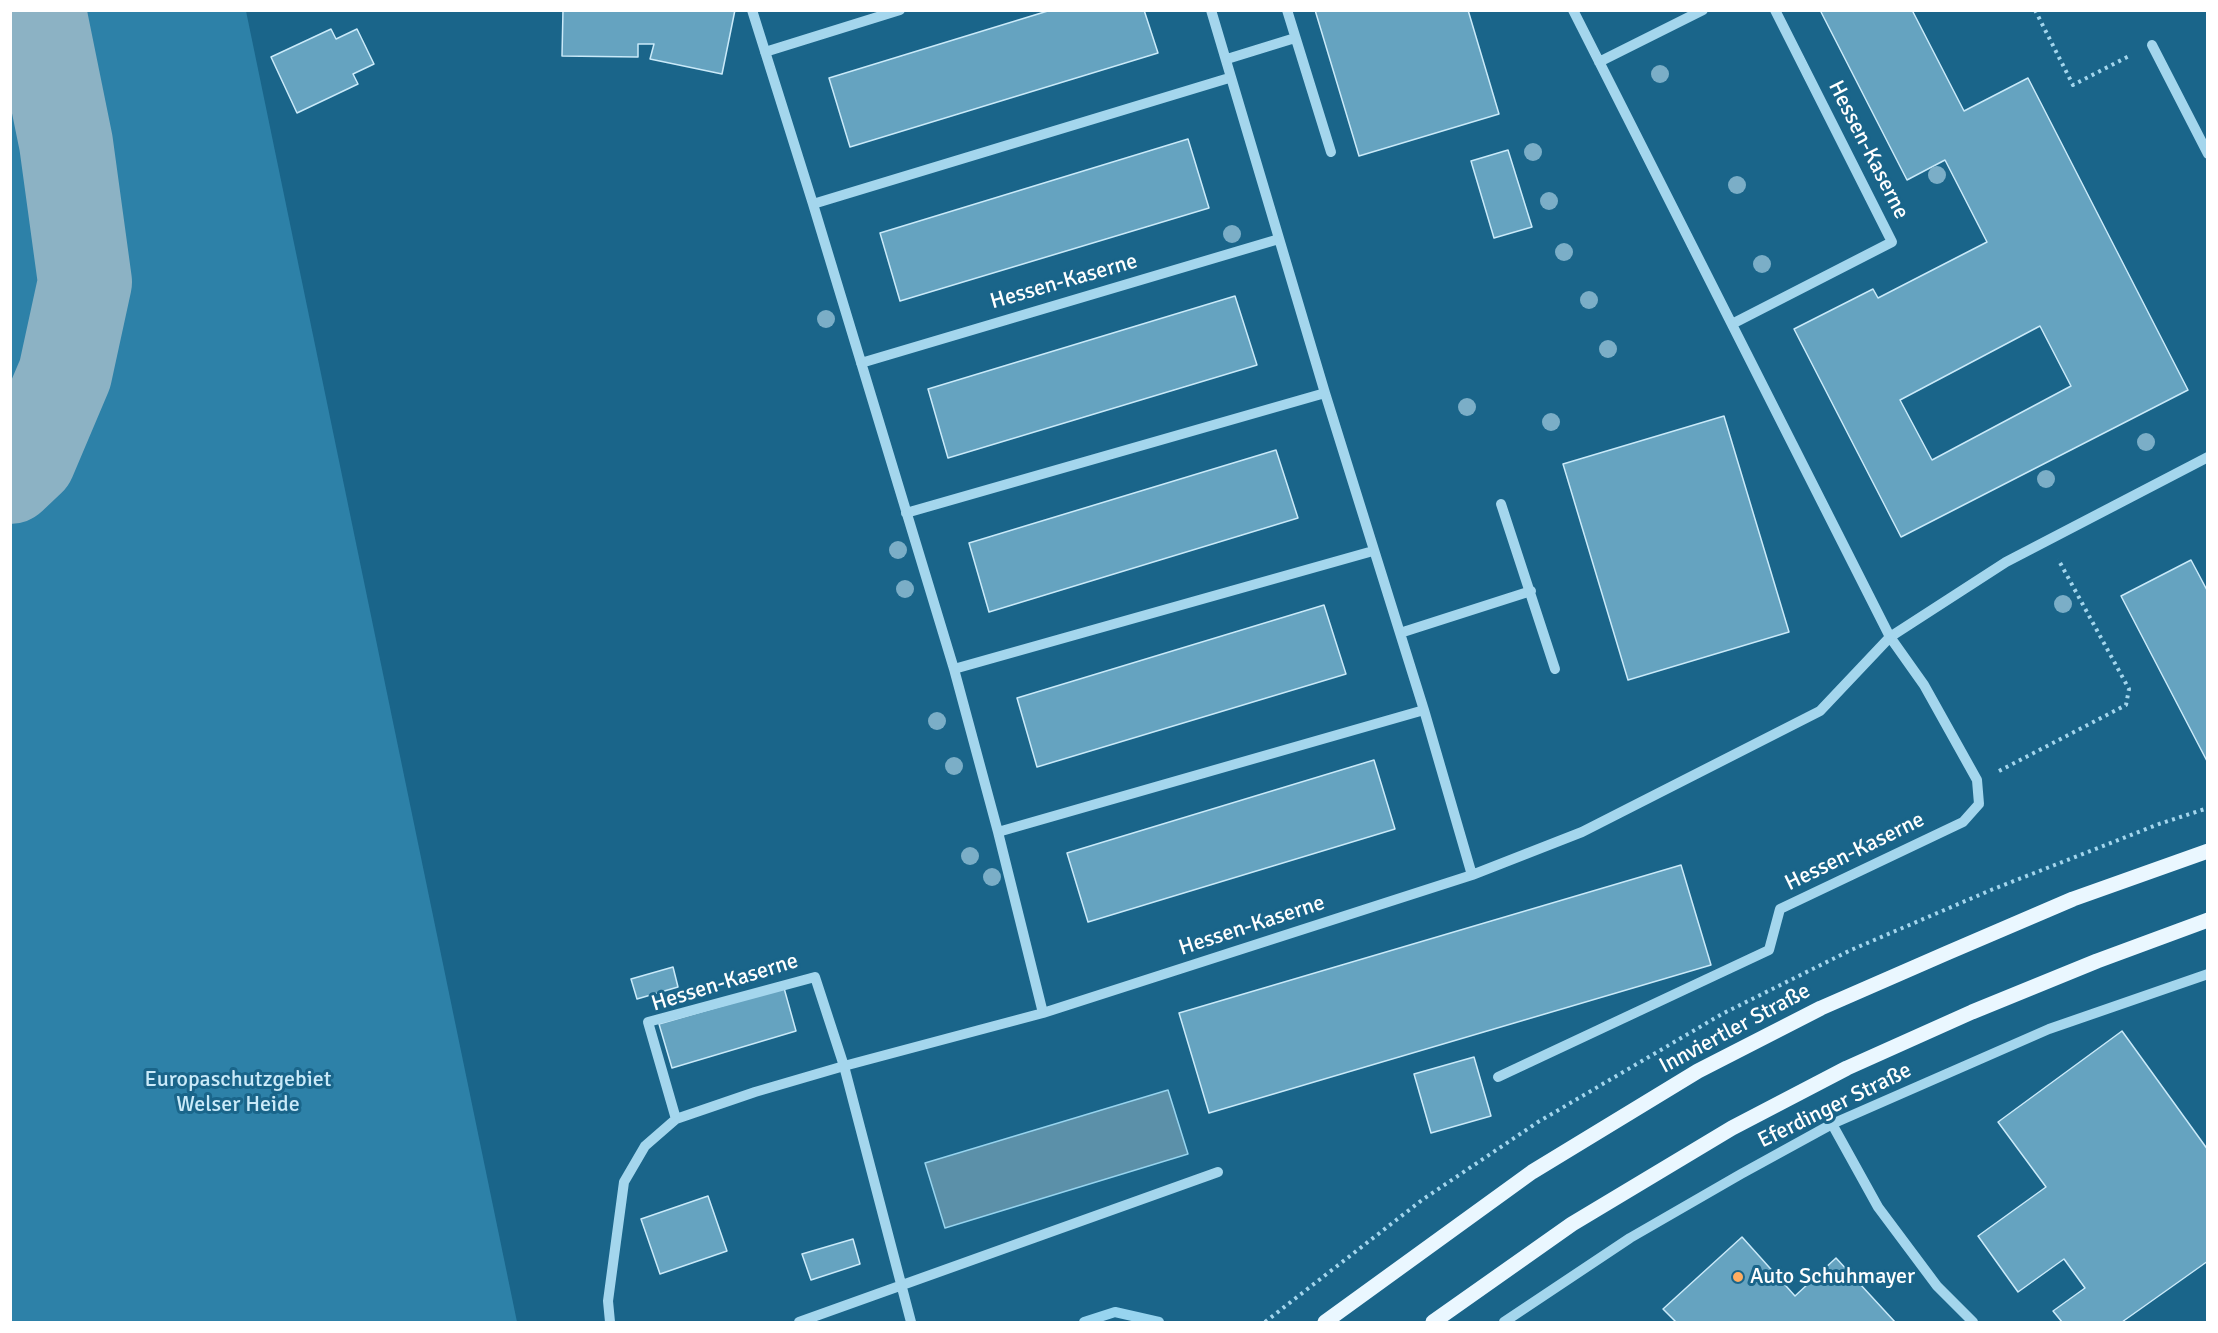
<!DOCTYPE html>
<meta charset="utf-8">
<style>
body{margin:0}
#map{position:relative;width:2218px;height:1333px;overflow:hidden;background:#1a658a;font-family:Signika,sans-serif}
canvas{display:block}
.frame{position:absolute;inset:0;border:12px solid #fff;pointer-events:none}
</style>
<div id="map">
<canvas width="2218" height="1333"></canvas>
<div class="frame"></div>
</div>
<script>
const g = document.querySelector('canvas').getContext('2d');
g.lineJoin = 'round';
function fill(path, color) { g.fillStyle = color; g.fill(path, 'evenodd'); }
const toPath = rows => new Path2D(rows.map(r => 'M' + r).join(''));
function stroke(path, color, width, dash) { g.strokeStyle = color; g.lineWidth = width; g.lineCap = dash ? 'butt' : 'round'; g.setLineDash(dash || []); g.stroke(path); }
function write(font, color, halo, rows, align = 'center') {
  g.font = font + ' Signika,sans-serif'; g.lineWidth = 6; g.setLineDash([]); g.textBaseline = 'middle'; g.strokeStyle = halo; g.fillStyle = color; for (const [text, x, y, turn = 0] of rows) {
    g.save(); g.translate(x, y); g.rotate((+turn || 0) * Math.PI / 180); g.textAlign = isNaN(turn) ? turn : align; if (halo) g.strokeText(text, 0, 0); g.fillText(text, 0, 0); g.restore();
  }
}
fill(toPath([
 [10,11,246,11,517,1322,11,1322]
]), '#2d81a8');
const water = toPath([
 [1168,1090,1188,1154,945,1228,925,1163,1168,1090]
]);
fill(water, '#5b90a9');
stroke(water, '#97d4ef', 1.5);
stroke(toPath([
 [1084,1322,1115,1312,1159,1322]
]), '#97d4ef', 10);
stroke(toPath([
 [10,477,29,459,65,374,85,282,66,143,39,10]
]), '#8cb2c4', 94);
const building = toPath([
 [563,10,735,10,722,74,650,59,654,44,638,44,638,57,562,56,563,10],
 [1051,10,1144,10,1158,53,850,147,829,78,1051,10],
 [1315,10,1468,10,1499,114,1359,156,1315,10],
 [1820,10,1912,10,1964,111,2028,78,2188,390,1901,537,1794,329,1873,289,1878,298,1987,242,1945,160,1907,180,1820,10],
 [2040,326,2071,386,1932,460,1900,400,2040,326],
 [331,29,336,39,357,29,374,64,353,74,358,84,297,113,271,57,331,29],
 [1188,139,1209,208,900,301,880,233,1188,139],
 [1508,150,1532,227,1494,238,1471,161,1508,150],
 [1235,296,1257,365,948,458,928,389,1235,296],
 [1724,416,1789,632,1628,680,1563,464,1724,416],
 [1276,450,1298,518,989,612,969,543,1276,450],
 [2191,560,2208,592,2208,763,2121,596,2191,560],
 [1324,605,1346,674,1037,767,1017,698,1324,605],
 [1374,760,1395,829,1088,922,1067,853,1374,760],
 [1681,865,1711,965,1209,1113,1179,1013,1681,865],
 [673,967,678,987,637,999,631,979,673,967],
 [784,988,796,1031,672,1068,659,1024,784,988],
 [2122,1031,2208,1150,2208,1261,2122,1322,2062,1322,2053,1311,2085,1288,2064,1259,2018,1292,1978,1236,2046,1187,1998,1122,2122,1031],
 [1474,1057,1491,1116,1431,1133,1414,1074,1474,1057],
 [708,1196,727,1251,660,1274,641,1219,708,1196],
 [1742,1237,1795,1296,1836,1258,1895,1322,1676,1322,1663,1309,1742,1237],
 [853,1239,860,1264,811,1280,802,1254,853,1239]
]);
fill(building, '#65a3c0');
stroke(building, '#caeaf9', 1.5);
stroke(toPath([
 [2035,10,2073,85,2131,55],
 [1999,771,2126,705,2129,689,2058,559],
 [1265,1322,1422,1200,1538,1122,1722,1014,1851,950,1991,890,2159,824,2208,808]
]), '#a4d6ed', 4, [3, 4.5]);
stroke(toPath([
 [752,10,813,204,954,669,998,832,1043,1013],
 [1211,10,1325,393,1424,710,1472,875],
 [1287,10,1331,152],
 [2152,45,2208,154],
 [765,52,900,10],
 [1227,59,1295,38],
 [1599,62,1703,10],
 [813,204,1229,78],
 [1732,324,1892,242,1775,10],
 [861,363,1279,239],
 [1501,504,1555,669],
 [906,513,1325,393],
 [1400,633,1531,591],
 [954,669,1373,551],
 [998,832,1424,710],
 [1498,1077,1769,950,1780,909,1963,822,1979,804,1977,780,1924,685,1890,637,1573,10],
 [1832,1124,1878,1207,1937,1286,1973,1322],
 [610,1322,608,1301,624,1182,645,1146,676,1119,755,1092,844,1066,815,977,648,1022,676,1119],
 [799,1322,1218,1172],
 [911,1322,844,1066,1043,1013,1472,875,1582,832,1820,711,1890,637,2006,562,2208,457],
 [1504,1322,1630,1238,1741,1174,1832,1124,2049,1029,2208,974]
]), '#a4d6ed', 10);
stroke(toPath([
 [1325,1322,1532,1172,1698,1071,1821,1008,1947,953,2073,899,2208,851],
 [1433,1322,1572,1224,1732,1128,1847,1068,1972,1012,2097,961,2208,920]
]), '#eaf7ff', 15);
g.fillStyle = '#7baec7';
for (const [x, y] of [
 [1660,74],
 [1533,152],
 [1937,175],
 [1737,185],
 [1549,201],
 [1232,234],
 [1564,252],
 [1762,264],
 [1589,300],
 [826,319],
 [1608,349],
 [1467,407],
 [1551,422],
 [2146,442],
 [2046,479],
 [898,550],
 [905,589],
 [2063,604],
 [937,721],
 [954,766],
 [970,856],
 [992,877]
]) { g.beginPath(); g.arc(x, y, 9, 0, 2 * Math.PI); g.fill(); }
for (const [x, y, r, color] of [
 [1738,1277,6,"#ffad61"]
]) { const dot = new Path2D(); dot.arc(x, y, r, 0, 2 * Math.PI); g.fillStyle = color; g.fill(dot); stroke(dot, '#1a658a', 2); }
write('22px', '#fff', '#1a658a', [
 ["Hessen-Kaserne",1868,150,63],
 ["Hessen-Kaserne",1064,282,-16],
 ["Hessen-Kaserne",1855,852,-26],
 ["Hessen-Kaserne",1252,926,-18],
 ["Hessen-Kaserne",725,983,-17],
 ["Innviertler Straße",1735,1029,-28],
 ["Eferdinger Straße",1835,1106,-26]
]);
write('22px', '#caeaf9', '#1a658a', [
 ["Europaschutzgebiet",238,1080],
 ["Welser Heide",238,1105]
]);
write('22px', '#fff', '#1a658a', [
 ["Auto Schuhmayer",1750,1277]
], 'left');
</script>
